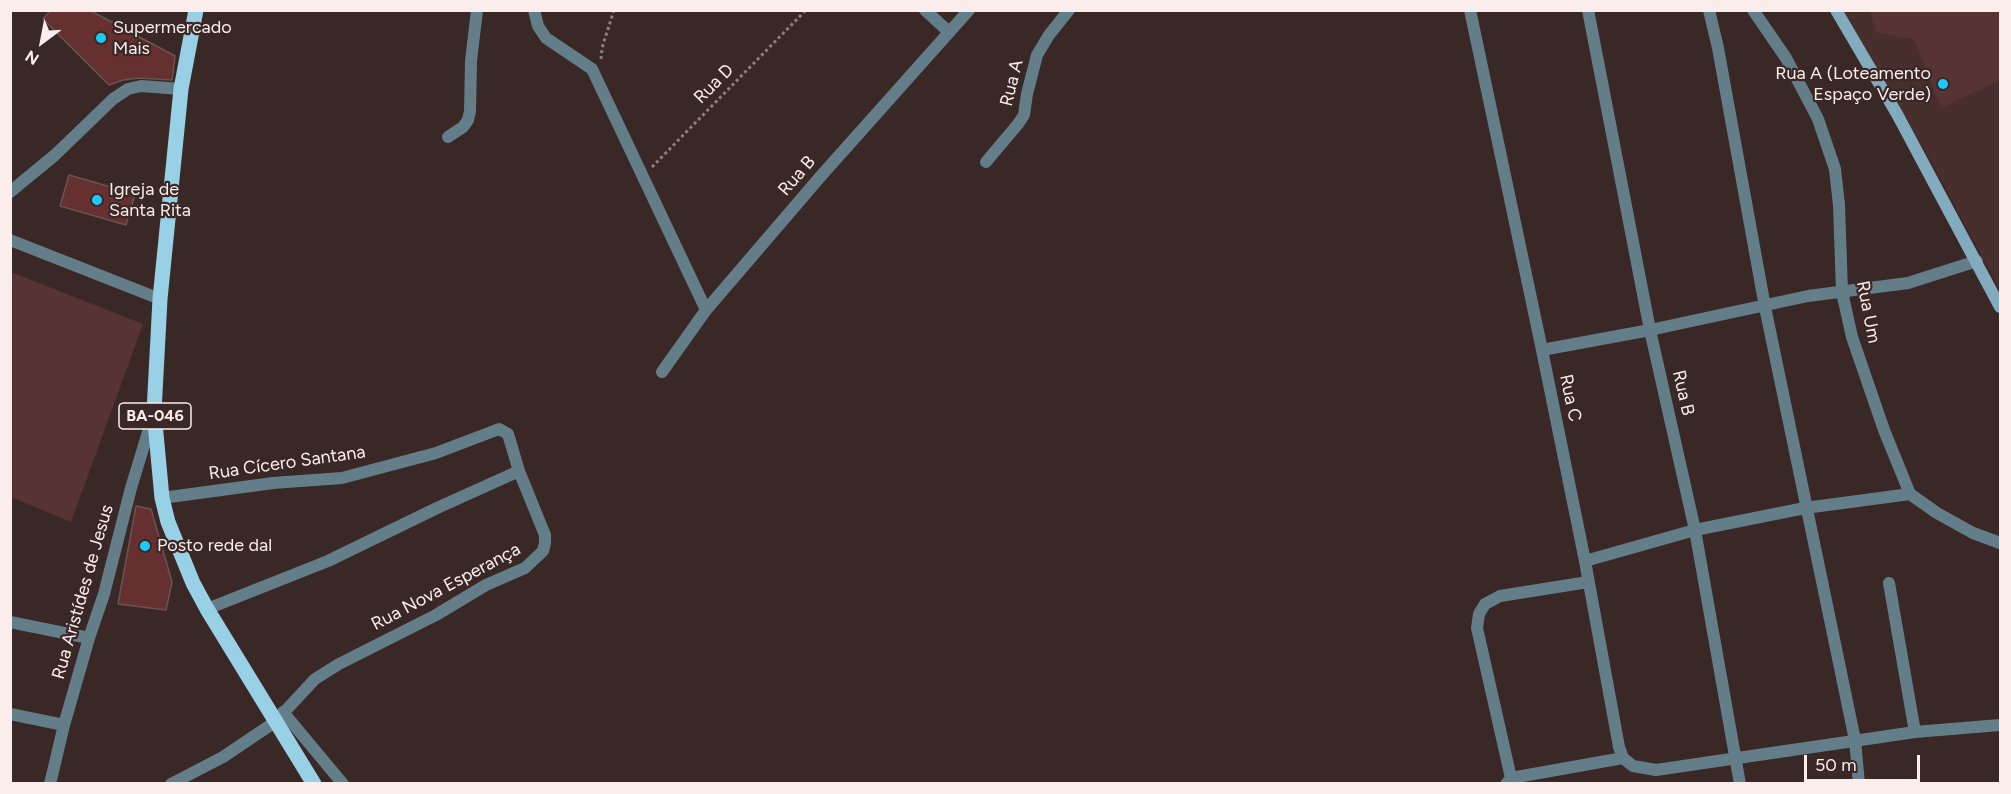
<!DOCTYPE html>
<meta charset="utf-8">
<style>
body{margin:0}
#map{position:relative;width:2011px;height:794px;overflow:hidden;background:#3a2827;font-family:Figtree,sans-serif}
canvas{display:block}
.frame{position:absolute;inset:0;border:12px solid #faedec;pointer-events:none}
.north{position:absolute;left:12px;top:12px;width:60px;height:60px;-webkit-text-stroke:4px #3a2827;paint-order:stroke;rotate:212deg;font-size:16px;font-weight:700;line-height:24px;text-align:center;color:#faedec}
.north::after{content:'';display:block;margin:auto;width:21px;height:27px;background:#faedec;clip-path:polygon(50% 0,100% 100%,50% 72%,0 100%)}
.scale{position:absolute;left:1804px;top:755px;width:116px;height:27px;box-sizing:border-box;border:3px solid #faedec;border-top:0;padding-left:8px;font-size:18px;line-height:21px;white-space:nowrap;color:#faedec;-webkit-text-stroke:4px #3a2827;paint-order:stroke}
</style>
<div id="map">
<canvas width="2011" height="794"></canvas>
<div class="frame"></div>
<div class="north">N</div>
<div class="scale">50 m</div>
</div>
<script>
const g = document.querySelector('canvas').getContext('2d');
g.lineJoin = 'round';
function fill(path, color) { g.fillStyle = color; g.fill(path, 'evenodd'); }
const toPath = rows => new Path2D(rows.map(r => 'M' + r).join(''));
function stroke(path, color, width, dash) { g.strokeStyle = color; g.lineWidth = width; g.lineCap = dash ? 'butt' : 'round'; g.setLineDash(dash || []); g.stroke(path); }
function write(font, color, halo, rows, align = 'center') {
  g.font = font + ' Figtree,sans-serif'; g.lineWidth = 4.5; g.setLineDash([]); g.textBaseline = 'middle'; g.strokeStyle = halo; g.fillStyle = color; for (const [text, x, y, turn = 0] of rows) {
    g.save(); g.translate(x, y); g.rotate((+turn || 0) * Math.PI / 180); g.textAlign = isNaN(turn) ? turn : align; if (halo) g.strokeText(text, 0, 0); g.fillText(text, 0, 0); g.restore();
  }
}
fill(toPath([
 [1844,11,2000,11,2000,290,1929,158]
]), '#482e2d');
fill(toPath([
 [1870,11,2000,11,2000,80,1941,108,1914,40,1876,32],
 [11,272,143,324,71,522,11,497]
]), '#573433');
const building = toPath([
 [51,10,89,10,175,56,172,80,139,78,123,80,109,85,43,19,51,10],
 [69,175,135,194,126,225,60,206,69,175],
 [136,506,151,509,172,582,166,610,118,604,136,506]
]);
fill(building, '#65302f');
stroke(building, '#695453', 1.5);
stroke(toPath([
 [601,59,602,48,614,10],
 [652,167,806,10]
]), '#8e7e7d', 3, [3, 3]);
stroke(toPath([
 [534,10,538,26,546,38,592,69,706,310],
 [925,10,949,32],
 [1470,10,1542,350,1585,561,1619,747,1623,758,1633,766,1656,770,1915,732,2000,725],
 [1588,10,1650,330,1695,530,1740,784],
 [1709,10,1718,48,1765,307,1855,740,1859,784],
 [1753,10,1786,58,1818,119,1835,169,1839,205,1842,292,1852,337,1884,430,1910,494,1937,513,1973,533,2000,543],
 [448,137,463,127,468,120,470,111,471,61,477,10],
 [986,162,1018,124,1024,115,1027,94,1037,55,1049,35,1069,10],
 [10,192,55,155,113,99,128,89,141,86,181,89],
 [10,240,160,299],
 [1542,350,1650,330,1808,296,1908,283,1977,261],
 [662,372,706,310,820,177,969,10],
 [162,498,273,483,342,478,436,453,499,429,508,434,519,471,545,535,545,543,543,551,525,568,486,585,436,615,339,664,315,679,275,722,223,757,171,784],
 [1585,561,1695,530,1805,508,1910,494],
 [1889,583,1915,732],
 [207,609,328,561,437,508,519,471],
 [10,622,89,638],
 [283,712,343,784],
 [10,714,64,725],
 [1511,778,1477,628,1479,614,1485,604,1500,596,1588,582],
 [50,784,64,725,89,638,104,594,131,488,152,419],
 [1506,784,1511,778,1623,758]
]), '#647e89', 12);
stroke(toPath([
 [1836,10,1897,114,2000,307]
]), '#82acbd', 12);
stroke(toPath([
 [196,10,181,89,160,299,154,412,162,498,168,522,193,583,207,609,314,784]
]), '#98d0e6', 15);
for (const [x, y, r, color] of [
 [101,38,6,"#1bc9fc"],
 [1943,84,6,"#1bc9fc"],
 [97,200,6,"#1bc9fc"],
 [145,546,6,"#1bc9fc"]
]) { const dot = new Path2D(); dot.arc(x, y, r, 0, 2 * Math.PI); g.fillStyle = color; g.fill(dot); stroke(dot, '#3a2827', 2); }
for (const [x, y, w] of [
 [155,416,72]
]) { const box = new Path2D(); box.roundRect(x - w / 2, y - 13, w, 26, 4.5); g.fillStyle = '#3a2827'; g.fill(box); stroke(box, '#faedec', 1.5); }
write('bold 16px', '#faedec', null, [
 ["BA-046",155,416]
]);
write('18px', '#faedec', '#3a2827', [
 ["Supermercado",113,28],
 ["Mais",113,49],
 ["Rua A (Loteamento",1931,74,"right"],
 ["Espaço Verde)",1931,95,"right"],
 ["Igreja de",109,190],
 ["Santa Rita",109,211],
 ["Posto rede dal",157,546]
], 'left');
write('18px', '#faedec', '#3a2827', [
 ["Rua A",1012,83,-76],
 ["Rua D",714,84,-45],
 ["Rua B",797,176,-49],
 ["Rua Um",1868,312,79],
 ["Rua B",1683,393,77],
 ["Rua C",1570,398,78],
 ["Rua Cícero Santana",287,463,-8],
 ["Rua Nova Esperança",446,587,-28],
 ["Rua Aristídes de Jesus",83,592,-74]
]);
</script>
